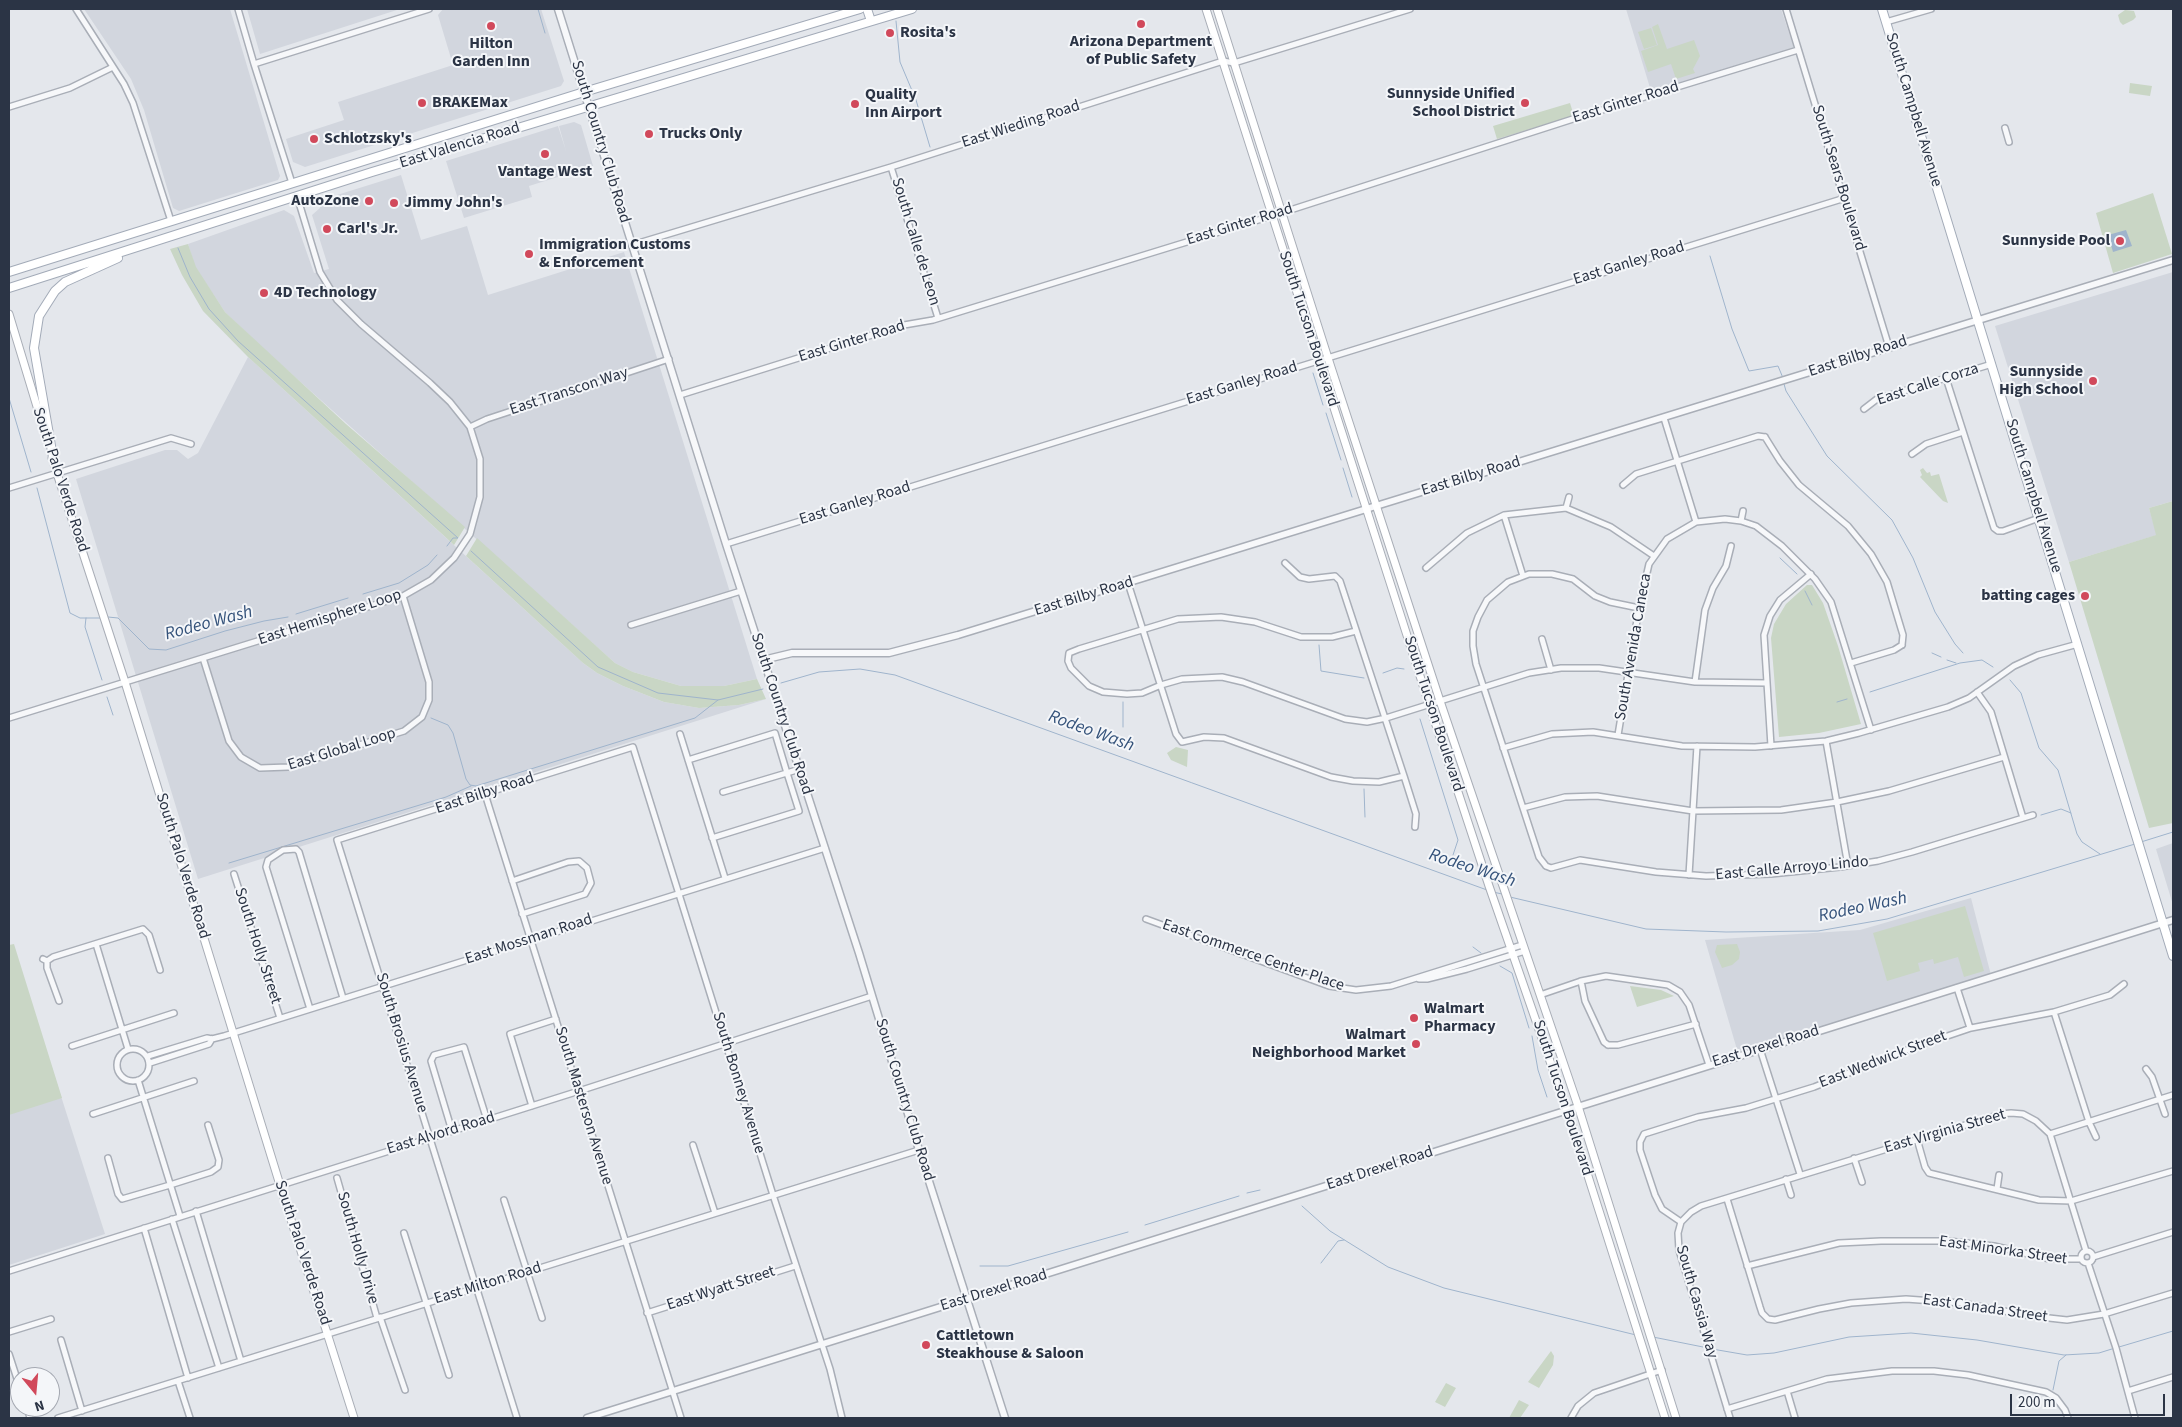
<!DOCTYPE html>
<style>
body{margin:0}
#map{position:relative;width:2182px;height:1427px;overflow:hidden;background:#e4e7ec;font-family:"Source Sans 3",sans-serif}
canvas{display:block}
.frame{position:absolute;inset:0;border:10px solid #2b3445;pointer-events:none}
.north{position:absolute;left:10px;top:1367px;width:50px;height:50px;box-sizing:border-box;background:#f4f6f9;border:1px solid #a4a8b1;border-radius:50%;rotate:163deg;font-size:14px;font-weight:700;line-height:20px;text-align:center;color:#2b3445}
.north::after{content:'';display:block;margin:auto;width:18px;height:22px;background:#d1495b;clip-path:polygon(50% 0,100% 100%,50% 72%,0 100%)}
.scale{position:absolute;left:2010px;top:1394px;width:155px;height:22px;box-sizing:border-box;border:2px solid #2b3445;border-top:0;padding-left:6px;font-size:15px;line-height:18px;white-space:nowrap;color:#2b3445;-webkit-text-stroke:4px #f4f6f9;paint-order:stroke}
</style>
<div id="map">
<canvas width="2182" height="1427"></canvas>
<div class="frame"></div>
<div class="north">N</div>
<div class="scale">200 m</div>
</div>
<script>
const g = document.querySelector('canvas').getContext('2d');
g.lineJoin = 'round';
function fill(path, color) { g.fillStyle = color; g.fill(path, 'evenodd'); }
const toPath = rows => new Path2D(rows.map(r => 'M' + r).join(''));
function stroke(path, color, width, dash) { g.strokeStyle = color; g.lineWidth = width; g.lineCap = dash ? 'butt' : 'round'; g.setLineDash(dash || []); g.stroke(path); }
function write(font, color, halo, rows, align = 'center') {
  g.font = font + ' "Source Sans 3",sans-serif'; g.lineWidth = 4; g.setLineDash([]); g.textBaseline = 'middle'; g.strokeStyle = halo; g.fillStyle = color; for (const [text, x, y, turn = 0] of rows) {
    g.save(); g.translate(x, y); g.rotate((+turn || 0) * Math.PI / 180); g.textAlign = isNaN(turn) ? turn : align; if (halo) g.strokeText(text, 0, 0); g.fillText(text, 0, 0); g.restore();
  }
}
fill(toPath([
 [84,9,230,9,280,176,278,180,179,211,173,208,144,110,131,79],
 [247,9,400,9,260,54],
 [443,9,541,9,564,81,561,86,305,167,293,162,286,139,344,120,338,102,453,65,438,15],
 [1626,9,1781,9,1794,48,1651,91],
 [574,122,581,125,593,166,529,186,532,197,464,218,446,161,558,126,566,151,559,126],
 [401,175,421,240,467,226,488,295,624,252,757,679,724,686,681,686,633,672,615,663,258,344,225,312,195,267,188,244,284,210,294,216,314,273,329,269,312,215,320,208,321,200],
 [2173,272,2173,501,2149,508,2157,535,2069,562,1995,326],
 [248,357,583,663,597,673,623,686,664,702,699,708,739,705,766,699,198,879,76,479,165,450,177,450,188,459,198,453],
 [2173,843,2173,905,2156,849],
 [1971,898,1991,975,1738,1053,1705,940,1860,930],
 [9,945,45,1046,105,1234,9,1265]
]), '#d2d6de');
fill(toPath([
 [2125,10,2134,11,2136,17,2133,20,2123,25,2120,22,2118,15],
 [1658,24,1667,49,1694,40,1700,56,1693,69,1695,73,1676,79,1671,64,1648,72,1641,51,1658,45,1652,27],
 [1651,28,1657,45,1644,49,1638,32],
 [2130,83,2152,86,2150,96,2129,93],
 [1570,103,1574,116,1497,139,1493,126],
 [2153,193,2172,254,2113,273,2096,213],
 [188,244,196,267,225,312,346,424,465,527,454,545,248,357,203,311,182,275,170,249],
 [1923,468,1927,473,1930,472,1931,476,1939,474,1948,503,1943,501,1920,477,1922,475,1920,470],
 [2173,501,2173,823,2149,828,2069,562,2156,535,2149,508],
 [477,538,615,663,633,672,681,686,724,686,757,679,766,699,739,705,699,708,664,702,623,686,597,673,583,663,466,556],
 [1807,585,1812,585,1823,603,1838,646,1861,724,1819,733,1779,737,1771,638,1774,624,1786,604],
 [1176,747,1188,750,1187,767,1171,760,1167,753],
 [1965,906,1984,971,1964,977,1958,957,1934,964,1933,959,1918,963,1920,971,1887,981,1873,933],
 [14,944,62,1098,9,1115,9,945],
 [1737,944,1740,952,1739,959,1732,965,1722,968,1715,952,1717,945],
 [1630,986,1661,990,1674,996,1637,1007],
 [1551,1351,1554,1356,1553,1365,1539,1388,1528,1382],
 [1446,1383,1456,1388,1445,1407,1435,1402],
 [1519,1400,1529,1405,1520,1418,1509,1418]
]), '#c9d6c5');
fill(toPath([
 [2126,230,2132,246,2113,252,2108,235]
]), '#9fb4cc');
stroke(toPath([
 [538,9,545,33],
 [896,21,900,62,916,100,930,147],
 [178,248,190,277,209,309,238,341,458,538,453,538,447,546],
 [1710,256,1732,329,1749,371,1778,366,1783,378],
 [1313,373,1323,405],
 [1784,384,1786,391,1827,456,1892,520,1913,558,1935,612,1955,644,1963,653],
 [9,398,31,472],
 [1326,413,1341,460],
 [1343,468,1352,497],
 [37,488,70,613,80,618,101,618],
 [471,551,598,667,658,693,718,700,763,689],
 [1780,558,1797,574],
 [1805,591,1812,605],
 [363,594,399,583,428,565,437,555],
 [296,614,348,598],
 [108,617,118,618,149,649,166,650,225,631,264,621,288,617],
 [86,618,85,627,102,680],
 [1319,645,1321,671,1364,678],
 [1932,653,1941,657],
 [1947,660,1956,663],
 [1383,673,1397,668,1404,669],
 [2010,680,2021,693,2039,748,2058,770,2077,834,2082,842,2100,854],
 [781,683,819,672,860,669,895,675,1487,890],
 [1870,692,1960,663,1982,660,1993,667],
 [107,697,113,715],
 [1837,702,1847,699],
 [431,718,448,725,453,733,466,779,470,785,476,786,695,718,718,700],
 [1420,719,1458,840,1453,855],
 [1123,727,1123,702],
 [1364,789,1365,817],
 [2041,815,2061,809,2071,813],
 [2141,842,2173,832],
 [229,863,446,797,471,786],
 [1493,892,1502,894],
 [1510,897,1646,929,1726,932,1818,931,1887,919,2135,844],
 [1473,947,1481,953],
 [1500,966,1512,973,1529,1028],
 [1532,1036,1538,1070,1547,1097],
 [1247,1193,1260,1190],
 [1302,1206,1330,1231,1388,1267,1444,1288,1636,1335],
 [1145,1225,1239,1196],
 [1321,1263,1338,1241,1344,1240],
 [980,1266,1008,1266,1128,1232],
 [1653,1337,1708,1348],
 [2119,1347,2173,1331],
 [1712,1349,1747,1355,1774,1353,1849,1337,1911,1333,1977,1340,2064,1355,2099,1353,2115,1348],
 [2053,1390,2059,1361,2066,1355]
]), '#9fb4cc', 1);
const minor = toPath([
 [76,9,124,84,133,103,171,221],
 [238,9,254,64,292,183],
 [1786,9,1889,347],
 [1886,22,1931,9],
 [254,64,429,9],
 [9,107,70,88,113,67],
 [2005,128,2009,142],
 [891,167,938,318],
 [632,245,891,167,1223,61,1234,63,1410,9],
 [1946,378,1994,528,1998,531,2003,531,2039,518],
 [680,395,904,325,933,320,1281,213,1576,118,1798,50],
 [1864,409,1877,399,1992,364],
 [1664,418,1696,522],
 [470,427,487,419,669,359],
 [1765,437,1780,461,1799,485,1848,526,1871,554,1887,582,1903,635,1902,645],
 [1912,454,1926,444,1963,432],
 [1623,485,1636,474,1758,436,1765,437],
 [9,488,171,438,191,444],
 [1566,508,1569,497],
 [1504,515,1523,576],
 [1741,521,1743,511],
 [726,544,1845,198],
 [1426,568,1467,533,1504,515,1566,508,1611,527,1654,556],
 [1128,583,1176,734,1182,742,1204,737,1224,738,1331,777,1353,781,1379,782,1404,776,1340,581,1335,576,1309,579,1300,577,1285,563],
 [631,625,741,591],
 [1356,631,1332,637,1301,637,1255,622,1221,617,1178,619,1079,649,1069,653,1068,661,1071,668,1089,686,1103,692,1127,694,1142,693,1161,685,1182,679,1222,677,1243,682,1345,719,1367,722,1386,718,1529,673,1561,668,1599,668,1695,682,1767,683],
 [1542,639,1551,670],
 [203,658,229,741,241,757,260,768,288,767,324,756,404,731,422,717,429,700,429,682,403,596],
 [1851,663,1894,650,1902,645],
 [1695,682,1705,610,1713,588,1726,566,1731,546],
 [1977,692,1991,712,2023,818],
 [9,718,403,596,431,580,454,558,470,534,480,497,480,459,470,427,450,402,430,383,361,324,337,300,320,272,297,196],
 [680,734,725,878],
 [1618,735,1639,608,1649,564,1667,539,1696,522,1725,519,1741,521,1756,526,1782,546,1815,579,1831,602,1871,730],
 [1826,741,1848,866],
 [1771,746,1764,635,1770,616,1780,600,1811,574],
 [1503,748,1552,734,1593,732,1682,746,1755,747,1826,741,1859,733,1948,707,1969,698,2014,666,2038,655,2078,644],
 [688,760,775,733,787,773,799,811,712,838],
 [1404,776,1416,814,1415,827],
 [723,792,800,769],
 [485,794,681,1418],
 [1523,808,1565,797,1597,796,1693,811,1781,810,1837,802,1889,791,2004,757],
 [1546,866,1551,868,1580,860,1656,872,1706,876,1771,874,1840,867,1878,861,1912,852,2033,815],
 [1546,866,1539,857,1476,664,1473,646,1473,631,1478,617,1487,600,1508,582,1529,574,1552,574,1573,579,1595,596,1610,602,1639,608],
 [234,874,280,1018],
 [1689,875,1697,746],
 [512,881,568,862,579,861,587,868,591,883,585,894,522,914],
 [1146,919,1329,986,1356,990,1391,986,1522,945],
 [96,944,128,1049],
 [43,959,47,961,53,957,143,929,149,935,160,970],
 [47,961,47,968,59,1001],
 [1419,979,1427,979,1467,969,1525,951],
 [1581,981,1585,1001,1604,1042,1608,1045],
 [1957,988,1970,1028],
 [1540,995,1581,981,1606,976,1668,985,1680,992,1689,1005,1709,1065],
 [310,1009,266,867,268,860,283,850,296,849,299,852,343,998],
 [2054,1012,2089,1122,2096,1137],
 [1608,1045,1618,1045,1696,1024],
 [72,1046,174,1013],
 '117 1065a16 16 0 1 1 32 0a16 16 0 1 1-32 0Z',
 [1760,1049,1800,1174],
 [148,1056,207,1038,212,1039,224,1036,825,848],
 [150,1063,209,1044,212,1039],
 [2146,1069,2152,1077,2165,1114],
 [138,1080,180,1216],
 [532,1106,510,1034,556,1019],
 [93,1114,194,1081],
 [452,1131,431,1061,434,1055,464,1047,487,1120],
 [2050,1134,2173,1095],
 [1917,1139,1925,1167,1929,1173,2039,1200,2071,1201,2173,1171],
 [693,1145,715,1213],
 [108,1158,118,1194,122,1199,170,1185,211,1172,218,1167,219,1160,208,1125],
 [1854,1158,1862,1182],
 [337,1178,377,1318],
 [1786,1179,1791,1195],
 [1997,1189,1999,1175],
 [1727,1199,1760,1307,1762,1313,1768,1319,1775,1320,1819,1309,1851,1303,1906,1299,1961,1303,2031,1316,2067,1320,2104,1314,2173,1293],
 [504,1200,542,1318],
 [196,1211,241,1361],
 [172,1219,219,1368],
 [1681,1222,1691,1212,1701,1206,2001,1114,2011,1113,2023,1114,2036,1121,2050,1134,2086,1251],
 [144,1228,188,1378],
 [404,1233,449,1375],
 '2081 1257a6 6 0 1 1 12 0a6 6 0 1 1-12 0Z',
 [2093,1257,2173,1232],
 [2088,1263,2116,1348,2135,1418],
 [1747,1266,1839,1243,1881,1241,1948,1241,1994,1246,2050,1259,2081,1259],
 [9,1271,579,1091,872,996],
 [647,1313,795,1266],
 [380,1317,405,1390],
 [9,1332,51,1319],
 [61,1340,82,1411],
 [9,1354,20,1388],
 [178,1381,190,1418],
 [1787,1391,1795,1418],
 [2128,1391,2173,1377],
 [27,1407,30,1418],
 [1727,1409,1827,1379,1892,1371,1934,1371,1968,1375,2046,1392,2056,1398,2065,1410,2068,1418],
 [58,1418,919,1150],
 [517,1418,337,840,633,747,773,1195,830,1369,842,1418],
 [1571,1418,1578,1406,1594,1393,1662,1370],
 [1730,1418,1679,1250,1678,1233,1681,1222,1662,1209,1655,1195,1640,1150,1640,1142,1644,1134,1698,1117,1746,1108,1814,1087,1909,1049,1971,1028,2054,1012,2110,995,2124,984]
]);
const tertiary = toPath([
 [558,9,726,544,859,953,919,1150,1005,1418],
 [763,660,792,653,889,653,958,635,2173,260],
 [587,1418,2173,920]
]);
const secondary = toPath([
 [1206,9,1429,704,1489,886,1567,1110,1665,1418],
 [1217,9,1328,358,1440,701,1578,1106,1676,1418],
 [9,314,48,443],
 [52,458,125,682,280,1185,354,1418]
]);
const primary = toPath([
 [867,9,871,21],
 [1882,9,2173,956],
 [9,272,584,92,860,9],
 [9,288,372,172,912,9],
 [54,463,34,348,39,316,55,291,65,282,118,258]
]);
stroke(minor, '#a9aeb7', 8);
stroke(tertiary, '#a9aeb7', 9);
stroke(secondary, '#a9aeb7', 9);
stroke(primary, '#a3abb8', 10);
stroke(minor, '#f7f8fa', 5);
stroke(tertiary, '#f7f8fa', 6);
stroke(secondary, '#fff', 7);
stroke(primary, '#fff', 8);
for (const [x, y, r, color] of [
 [1141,24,5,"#d1495b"],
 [491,26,5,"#d1495b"],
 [890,33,5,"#d1495b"],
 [422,103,5,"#d1495b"],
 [1525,103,5,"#d1495b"],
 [855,104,5,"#d1495b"],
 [649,134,5,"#d1495b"],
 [314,139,5,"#d1495b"],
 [545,154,5,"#d1495b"],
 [369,201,5,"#d1495b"],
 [394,203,5,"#d1495b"],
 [327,229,5,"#d1495b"],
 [2120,241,5,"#d1495b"],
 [529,254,5,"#d1495b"],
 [264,293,5,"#d1495b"],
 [2093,381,5,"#d1495b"],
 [2085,596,5,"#d1495b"],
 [1414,1018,5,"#d1495b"],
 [1416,1044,5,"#d1495b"],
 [926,1345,5,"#d1495b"]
]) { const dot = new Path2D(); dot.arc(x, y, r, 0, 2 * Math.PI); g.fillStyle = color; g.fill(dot); stroke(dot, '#f4f6f9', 2); }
write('bold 16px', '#2b3445', '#f4f6f9', [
 ["Rosita's",900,33],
 ["Arizona Department",1141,42,"center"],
 ["of Public Safety",1141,60,"center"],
 ["Hilton",491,44,"center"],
 ["Garden Inn",491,62,"center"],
 ["Sunnyside Unified",1515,94,"right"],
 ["School District",1515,112,"right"],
 ["Quality",865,95],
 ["Inn Airport",865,113],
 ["BRAKEMax",432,103],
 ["Trucks Only",659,134],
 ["Schlotzsky's",324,139],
 ["Vantage West",545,172,"center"],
 ["AutoZone",359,201,"right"],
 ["Jimmy John's",404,203],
 ["Carl's Jr.",337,229],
 ["Sunnyside Pool",2110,241,"right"],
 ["Immigration Customs",539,245],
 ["& Enforcement",539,263],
 ["4D Technology",274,293],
 ["Sunnyside",2083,372,"right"],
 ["High School",2083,390,"right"],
 ["batting cages",2075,596,"right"],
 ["Walmart",1424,1009],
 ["Pharmacy",1424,1027],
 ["Walmart",1406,1035,"right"],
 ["Neighborhood Market",1406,1053,"right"],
 ["Cattletown",936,1336],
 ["Steakhouse & Saloon",936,1354]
], 'left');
write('16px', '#2b3445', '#f4f6f9', [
 ["East Ginter Road",1626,103,-17],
 ["South Campbell Avenue",1913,110,73],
 ["East Wieding Road",1021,125,-18],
 ["South Country Club Road",600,142,73],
 ["East Valencia Road",460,146,-17],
 ["South Sears Boulevard",1838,178,73],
 ["East Ginter Road",1240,225,-17],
 ["South Calle de Leon",915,242,73],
 ["East Ganley Road",1629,264,-17],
 ["South Tucson Boulevard",1308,329,72],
 ["East Ginter Road",852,342,-17],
 ["East Bilby Road",1858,357,-18],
 ["East Ganley Road",1242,384,-17],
 ["East Calle Corza",1928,385,-18],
 ["East Transcon Way",569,392,-18],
 ["East Bilby Road",1471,477,-17],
 ["South Palo Verde Road",60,480,72],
 ["South Campbell Avenue",2033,496,73],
 ["East Ganley Road",855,504,-17],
 ["East Bilby Road",1084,597,-17],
 ["East Hemisphere Loop",330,618,-18],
 ["South Avenida Caneca",1634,647,-80],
 ["South Country Club Road",781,714,72],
 ["South Tucson Boulevard",1433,714,72],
 ["East Global Loop",342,750,-17],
 ["East Bilby Road",485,794,-18],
 ["South Palo Verde Road",182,866,73],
 ["East Calle Arroyo Lindo",1792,869,-5],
 ["East Mossman Road",529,940,-18],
 ["South Holly Street",257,946,72],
 ["East Commerce Center Place",1253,956,19],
 ["South Brosius Avenue",401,1043,73],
 ["East Drexel Road",1766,1047,-17],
 ["East Wedwick Street",1883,1060,-21],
 ["South Bonney Avenue",738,1083,73],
 ["South Tucson Boulevard",1562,1098,72],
 ["South Country Club Road",904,1100,73],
 ["South Masterson Avenue",583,1106,73],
 ["East Virginia Street",1945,1132,-16],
 ["East Alvord Road",441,1134,-17],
 ["East Drexel Road",1380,1169,-18],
 ["South Holly Drive",357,1248,74],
 ["East Minorka Street",2003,1251,8],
 ["South Palo Verde Road",302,1253,72],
 ["East Milton Road",488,1284,-17],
 ["East Wyatt Street",721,1289,-18],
 ["East Drexel Road",994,1291,-17],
 ["South Cassia Way",1696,1302,74],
 ["East Canada Street",1985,1309,8]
]);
write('italic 18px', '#34527a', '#f4f6f9', [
 ["Rodeo Wash",209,624,-15],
 ["Rodeo Wash",1091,732,20],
 ["Rodeo Wash",1472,869,18],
 ["Rodeo Wash",1863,908,-12]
]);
</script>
